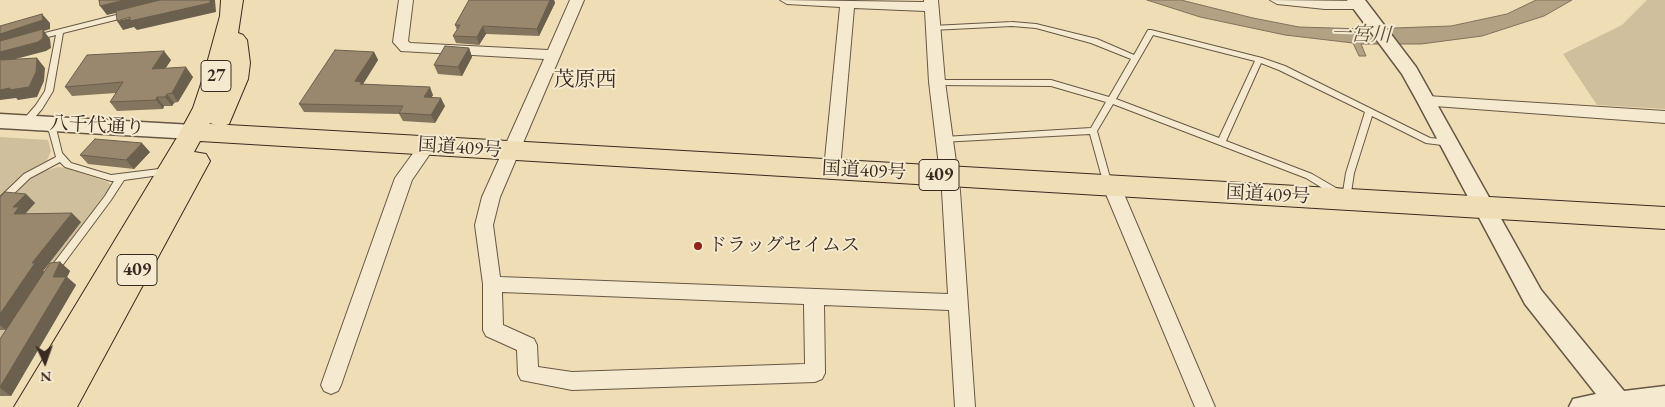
<!DOCTYPE html>
<meta charset="utf-8">
<style>
body{margin:0}
#map{position:relative;width:1665px;height:407px;overflow:hidden;background:#efdeb5;font-family:"EB Garamond",serif}
canvas{display:block}
.north{position:absolute;left:20px;top:337px;width:50px;height:50px;-webkit-text-stroke:4px #f5eacf;paint-order:stroke;rotate:177deg;font-size:14px;font-weight:700;line-height:20px;text-align:center;color:#3b2a21}
.north::after{content:'';display:block;margin:auto;width:18px;height:22px;background:#3b2a21;clip-path:polygon(50% 0,100% 100%,50% 72%,0 100%)}
</style>
<div id="map">
<canvas width="1665" height="407"></canvas>
<div class="north">N</div>
</div>
<script>
const g = document.querySelector('canvas').getContext('2d');
g.lineJoin = 'round';
function fill(path, color) { g.fillStyle = color; g.fill(path, 'evenodd'); }
const toPath = rows => new Path2D(rows.map(r => 'M' + r).join(''));
function stroke(path, color, width, dash) { g.strokeStyle = color; g.lineWidth = width; g.lineCap = dash ? 'butt' : 'round'; g.setLineDash(dash || []); g.stroke(path); }
function write(font, color, halo, rows, align = 'center') {
  g.font = font + ' "EB Garamond","Noto Serif JP",serif'; g.lineWidth = 4; g.setLineDash([]); g.textBaseline = 'middle'; g.strokeStyle = halo; g.fillStyle = color; for (const [text, x, y, turn = 0] of rows) {
    g.save(); g.translate(x, y); g.rotate((+turn || 0) * Math.PI / 180); g.textAlign = isNaN(turn) ? turn : align; if (halo) g.strokeText(text, 0, 0); g.fillText(text, 0, 0); g.restore();
  }
}
fill(toPath([
 [1647,0,1665,0,1665,109,1597,105,1563,54,1622,25],
 [0,137,48,140,51,151,47,160,28,171,0,198],
 [58,167,66,168,108,182,111,185,101,203,0,342,0,207,29,178,38,173]
]), '#d0bf9c');
const water = toPath([
 [1147,0,1181,0,1253,18,1299,27,1366,29,1451,26,1507,14,1536,0,1572,0,1544,16,1482,36,1421,44,1361,44,1366,56,1359,56,1353,43,1285,35,1200,17,1147,0]
]);
fill(water, '#b2a183');
stroke(water, '#82715c', 1);
const service = toPath([
 [128,12,132,14,131,16,63,33,53,91,42,109,29,124,23,124,22,122,23,120,36,105,45,91,56,35,36,40,33,40,33,36,128,12],
 [1012,22,1036,24,1097,39,1134,55,1148,30,1151,30,1262,58,1285,66,1430,138,1450,140,1454,143,1450,146,1426,143,1372,116,1354,173,1350,199,1346,202,1343,201,1342,198,1337,197,1306,178,1113,104,1097,131,1109,174,1114,184,1110,187,1107,186,1101,174,1090,134,941,142,940,140,941,138,944,137,1091,128,1106,102,1051,86,937,85,933,82,934,80,1051,80,1109,97,1131,59,1091,43,1036,28,1012,26,932,30,928,28,932,26,1012,22],
 [1153,35,1255,61,1219,138,1116,99,1153,35],
 [1261,63,1279,70,1365,112,1346,173,1343,192,1312,174,1226,141,1261,63],
 [51,121,55,124,62,153,71,163,111,175,167,168,171,171,167,174,124,180,111,200,56,274,53,275,50,274,48,271,50,268,105,196,114,181,111,181,65,167,60,162,30,178,3,204,0,205,0,197,24,174,56,157,47,124,51,121]
]);
const minor = toPath([
 [399,0,413,0,408,41,410,43,548,50,570,0,584,0,500,197,493,225,500,277,948,294,942,191,929,82,925,11,854,8,840,169,838,173,832,175,826,173,824,169,840,7,787,4,780,0,924,2,924,0,938,0,945,82,960,191,975,407,955,407,949,310,824,305,825,373,822,379,815,382,572,390,521,380,518,374,517,350,486,336,483,330,483,284,475,225,482,197,544,59,401,51,393,42,399,0],
 [502,292,804,304,805,364,572,372,538,367,537,345,534,339,503,325,502,292],
 [1270,0,1360,1,1367,5,1360,9,1325,9,1277,4,1270,0],
 [1427,96,1665,111,1665,123,1421,105,1419,101,1421,97,1427,96],
 [428,139,434,141,436,145,412,180,341,385,338,391,331,394,324,391,321,385,395,178,422,141,428,139],
 [1112,181,1118,182,1121,187,1215,407,1195,407,1103,187,1106,182,1112,181]
]);
const tertiary = toPath([
 [1347,0,1365,0,1416,67,1541,290,1624,391,1665,386,1665,407,1569,407,1573,399,1596,394,1525,304,1417,101,1402,74,1347,0],
 [0,114,193,125,200,127,203,132,200,137,193,139,0,128,0,114]
]);
const primary = toPath([
 [221,0,243,0,238,33,243,35,247,40,250,63,248,79,229,124,220,127,210,123,202,138,193,141,184,138,180,132,193,108,203,78,220,16,221,0]
]);
const trunk = toPath([
 [193,123,1665,207,1665,229,200,141,194,152,206,154,210,161,77,407,14,407,184,126,193,123]
]);
stroke(service, '#685746', 2);
stroke(minor, '#685746', 2);
stroke(tertiary, '#685746', 3);
stroke(primary, '#3b2a21', 2);
stroke(trunk, '#3b2a21', 2);
fill(service, '#f5eacf');
fill(minor, '#f5eacf');
fill(tertiary, '#f5eacf');
fill(primary, '#efdeb5');
fill(trunk, '#efdeb5');
fill(toPath([
 [469,0,554,0,555,3,539,36,486,34,479,45,456,43,453,36,457,30,455,25],
 [469,48,472,57,462,76,438,74,434,65],
 [374,52,378,60,363,84,433,95,431,98,445,106,435,123,403,121,399,114,304,112,299,104],
 [171,60,165,69,193,77,178,102,174,103,172,106,164,106,163,109,117,111,110,102,116,93,72,96,65,87],
 [150,152,134,169,88,164,80,155],
 [26,194,35,203,25,214,81,222,43,271,44,272,60,262,70,271,67,277,76,285,11,396,0,396,0,339,6,330,0,330,0,197]
]), '#84755f');
fill(toPath([
 [124,0,168,0,107,15,100,6],
 [210,0,215,0,216,12,137,30,134,27,123,30,117,21],
 [550,0,554,0,555,3,539,36,537,29],
 [42,14,50,23,50,29,44,31,50,39,51,48,46,51,8,61,1,60,0,55,0,34],
 [483,26,486,34,479,45,477,37],
 [469,48,472,57,462,76,458,67],
 [164,51,171,60,159,78,152,69],
 [374,52,378,60,363,84,366,89,355,81],
 [37,58,45,68,44,81,37,97,18,100,16,98,0,100,0,90],
 [186,67,193,77,178,102,172,93],
 [430,87,433,95,427,105,424,97],
 [167,94,174,103,172,106,165,97],
 [157,97,164,106,163,109,156,100],
 [441,98,445,106,435,123,431,115],
 [142,143,150,152,134,169,126,160],
 [26,194,35,203,25,214,14,214,13,207],
 [72,213,81,222,43,271,45,272,6,330,0,325,0,314,32,263],
 [60,262,70,271,67,277,76,285,11,396,0,388]
]), '#6b5f4d');
const building = toPath([
 [99,0,124,0,100,6,99,0],
 [160,0,210,0,210,3,130,21,130,17,117,21,116,11,160,0],
 [469,0,550,0,537,29,483,26,477,37,453,36,460,25,455,25,469,0],
 [42,14,43,20,0,34,0,26,42,14],
 [43,29,43,38,38,42,0,52,0,41,43,29],
 [445,46,469,48,458,67,434,65,445,46],
 [335,50,374,52,355,81,362,82,360,84,430,87,424,97,441,98,431,115,399,113,403,106,299,104,335,50],
 [164,51,152,69,186,67,172,93,167,94,165,97,157,97,156,100,110,102,123,82,65,87,87,55,164,51],
 [0,55,1,60,37,58,36,72,29,87,9,90,10,88,0,90,0,55],
 [95,139,142,143,126,160,80,155,95,139],
 [5,192,26,194,13,207,19,207,14,214,72,213,32,263,35,263,0,314,0,197,5,192],
 [60,262,53,277,66,277,0,387,0,339,50,263,60,262]
]);
fill(building, '#99886e');
stroke(building, '#6b5f4d', 1);
for (const [x, y, r, color] of [
 [698,246,5,"#8f2418"]
]) { const dot = new Path2D(); dot.arc(x, y, r, 0, 2 * Math.PI); g.fillStyle = color; g.fill(dot); stroke(dot, '#f5eacf', 2); }
for (const [x, y, w] of [
 [216,76,30],
 [939,175,40],
 [137,270,40]
]) { const box = new Path2D(); box.roundRect(x - w / 2, y - 15.5, w, 31, 4); g.fillStyle = '#f5eacf'; g.fill(box); stroke(box, '#3b2a21', 1); }
write('bold 18px', '#3b2a21', null, [
 ["27",216,76],
 ["409",939,175],
 ["409",137,270]
]);
write('19px', '#3b2a21', '#f5eacf', [
 ["八千代通り",97,126,3],
 ["国道409号",460,148,4],
 ["国道409号",864,171,3],
 ["国道409号",1268,195,3]
]);
write('19px', '#3b2a21', '#f5eacf', [
 ["ドラッグセイムス",708,246]
], 'left');
write('italic 20px', '#5f4e3e', '#f5eacf', [
 ["一宮川",1361,35,2]
]);
write('21px', '#3b2a21', '#f5eacf', [
 ["茂原西",585,80]
]);
</script>
